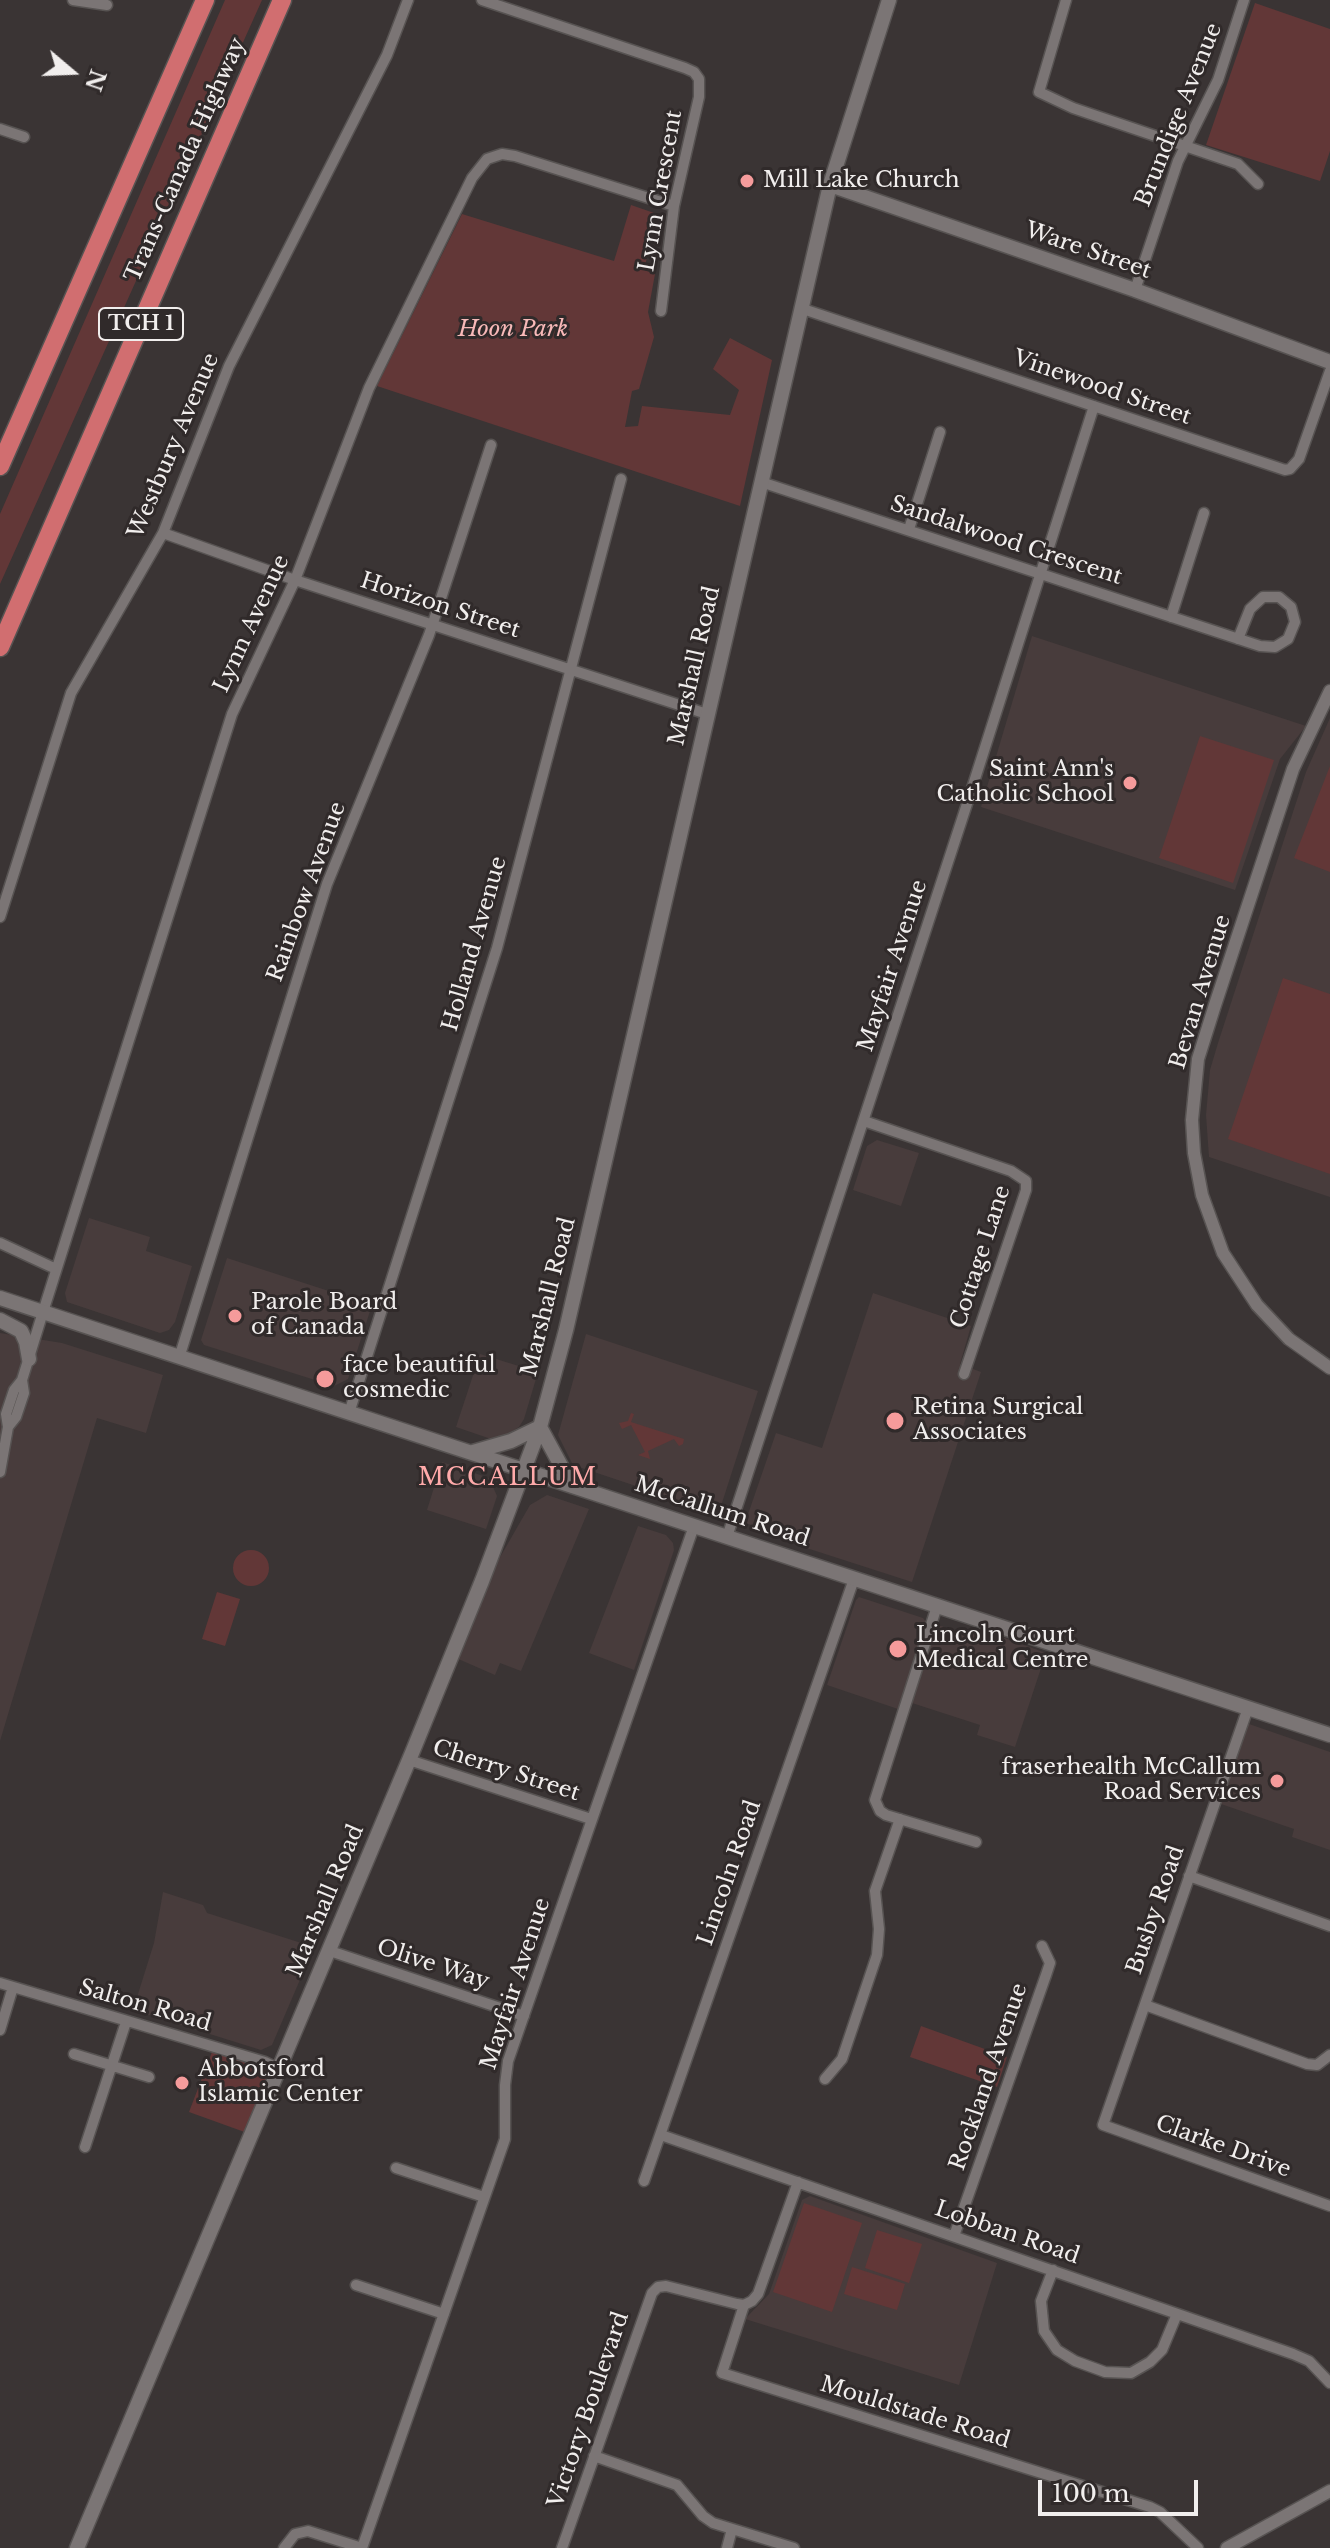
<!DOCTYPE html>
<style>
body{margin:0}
#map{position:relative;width:1330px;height:2548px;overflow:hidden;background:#3a3434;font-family:"Libre Baskerville",serif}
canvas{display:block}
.north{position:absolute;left:32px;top:32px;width:80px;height:80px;-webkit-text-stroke:6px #302a2a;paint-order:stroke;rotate:109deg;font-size:22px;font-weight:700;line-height:32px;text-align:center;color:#f1eeed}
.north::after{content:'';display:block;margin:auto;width:28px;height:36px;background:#f1eeed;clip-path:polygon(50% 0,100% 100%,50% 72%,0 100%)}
.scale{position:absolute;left:1038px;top:2480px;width:160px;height:36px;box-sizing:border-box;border:4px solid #f1eeed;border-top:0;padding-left:10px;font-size:24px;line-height:28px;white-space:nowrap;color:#f1eeed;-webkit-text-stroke:6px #302a2a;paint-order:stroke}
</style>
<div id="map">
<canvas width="1330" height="2548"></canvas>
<div class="north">N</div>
<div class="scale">100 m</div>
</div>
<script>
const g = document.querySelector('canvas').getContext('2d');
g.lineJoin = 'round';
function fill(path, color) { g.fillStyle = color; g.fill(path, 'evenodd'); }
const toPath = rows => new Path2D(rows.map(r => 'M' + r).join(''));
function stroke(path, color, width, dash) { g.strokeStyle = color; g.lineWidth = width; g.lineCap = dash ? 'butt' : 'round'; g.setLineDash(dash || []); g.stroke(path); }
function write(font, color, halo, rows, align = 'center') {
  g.font = font + ' "Libre Baskerville",serif'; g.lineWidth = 6; g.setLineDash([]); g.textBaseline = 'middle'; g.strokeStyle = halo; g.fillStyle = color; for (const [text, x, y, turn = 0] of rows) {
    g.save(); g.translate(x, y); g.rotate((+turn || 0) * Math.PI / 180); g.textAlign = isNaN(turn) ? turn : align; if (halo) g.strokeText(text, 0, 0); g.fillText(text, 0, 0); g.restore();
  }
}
fill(toPath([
 [1032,636,1306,726,1280,759,1235,890,981,807],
 [1330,718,1330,1197,1209,1157,1206,1115,1210,1070,1218,1043,1306,772],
 [877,1140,919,1153,901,1206,853,1190,867,1146],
 [89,1218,150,1237,146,1251,192,1266,175,1322,169,1330,160,1333,67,1302,65,1293],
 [227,1258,372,1305,348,1379,334,1386,204,1345,201,1340],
 [873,1293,971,1326,960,1364,981,1372,912,1582,791,1543,792,1538,745,1523,776,1433,822,1448],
 [0,1333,62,1343,163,1375,146,1433,97,1418,0,1741],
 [586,1334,758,1391,721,1506,711,1511,573,1465,558,1435],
 [480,1354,538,1372,524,1419,519,1427,501,1438,491,1439,456,1427],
 [442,1462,489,1478,497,1496,486,1529,427,1510],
 [547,1495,589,1509,521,1671,500,1663,495,1675,456,1658,495,1566,530,1505],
 [638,1526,666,1535,673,1543,674,1550,634,1670,589,1653],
 [859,1597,923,1618,927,1623,898,1709,827,1685,856,1600],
 [938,1625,971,1636,974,1627,1046,1653,1015,1747,977,1735,980,1725,912,1703],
 [1249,1724,1330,1752,1330,1850,1292,1837,1294,1829,1221,1804],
 [163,1892,203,1905,207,1913,314,1947,272,2045,261,2050,133,2010,154,1943],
 [810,2196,997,2263,959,2385,745,2319,769,2294,802,2200]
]), '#483c3c');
fill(toPath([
 [225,0,262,0,0,584,0,514],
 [1255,3,1330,29,1330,151,1320,181,1206,145],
 [631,205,657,214,644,270,655,274,648,312,654,337,639,389,632,391,625,427,638,426,642,406,730,415,739,390,713,369,730,338,772,360,740,506,377,386,462,214,614,261],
 [1200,736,1274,760,1233,883,1159,858],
 [1330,766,1330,872,1294,858],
 [1283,978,1330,994,1330,1174,1228,1139],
 [631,1413,634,1414,631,1422,684,1439,683,1444,679,1446,674,1439,648,1451,650,1459,638,1455,645,1452,631,1425,622,1429,619,1423,628,1421],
 '233 1568a18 18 0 1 1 36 0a18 18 0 1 1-36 0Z',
 [217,1592,240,1599,225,1646,202,1639],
 [921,2026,1007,2057,997,2087,910,2057],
 [212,2052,276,2070,250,2134,189,2112],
 [804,2203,862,2223,832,2312,773,2292],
 [877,2230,922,2244,909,2283,865,2268],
 [852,2267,905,2284,897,2310,844,2294]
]), '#623737');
const minor = toPath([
 [73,0,107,5],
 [482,0,685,68,694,72,699,79,699,97,674,206,661,311],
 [1066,0,1039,92,1073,108,1238,164,1258,184],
 [0,129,24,137],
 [1135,290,1178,161,1218,80,1244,0],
 [800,308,1285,470,1290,469,1299,459,1330,371],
 [761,482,1260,646,1275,647,1288,639,1295,622,1291,607,1279,597,1263,597,1250,609,1238,639],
 [909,529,940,432],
 [163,533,295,580,707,714],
 [1171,617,1204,513],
 [0,917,71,693,163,533,229,366,387,55,408,0],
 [864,1121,1011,1171,1026,1181,1026,1190,964,1374],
 [0,1243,56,1269],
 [179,1358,327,884,429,635,491,445],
 [349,1413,497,948,621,479],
 [8,1427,16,1417,24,1393,22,1380,43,1312,232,714,295,580,369,388,472,178,487,159,502,154,515,156,674,206],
 [0,1472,8,1427,6,1414,14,1390,22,1380],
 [727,1537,966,807,1094,406],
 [937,1606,875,1800,880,1811,886,1815,976,1842],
 [1248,1708,1103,2125,1330,2206],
 [409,1760,591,1819],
 [1189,1876,1330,1926],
 [330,1951,524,2016],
 [0,1983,265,2062,279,2069],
 [1145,2005,1307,2064,1317,2065,1330,2055],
 [0,2030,13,1987],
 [74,2054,149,2077],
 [825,2079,842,2059,877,1955,879,1929,875,1891,900,1819],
 [661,2135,1293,2354,1309,2361,1330,2383],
 [85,2147,126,2022],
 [396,2168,484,2197],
 [644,2181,854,1579],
 [954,2236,1046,1975,1050,1963,1042,1946],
 [1053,2270,1041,2301,1044,2331,1057,2350,1075,2361,1105,2372,1131,2373,1150,2362,1162,2350,1177,2314],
 [356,2285,444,2314],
 [744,2305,722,2373,1150,2507,1160,2512,1198,2548],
 [594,2456,677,2485,703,2516,713,2523,794,2548],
 [284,2548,295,2534,308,2531,362,2548],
 [362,2548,505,2139,505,2085,508,2061,694,1526],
 [562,2548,652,2293,658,2287,666,2286,737,2304,744,2305,752,2301,758,2294,798,2182],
 [727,2548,732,2529]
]);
const tertiary = toPath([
 [1330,691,1293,769,1215,1005,1198,1059,1192,1120,1194,1153,1202,1195,1223,1253,1257,1305,1289,1339,1330,1368],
 [1227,2548,1330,2491]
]);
const secondary = toPath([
 [830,185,1135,290,1330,362],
 [0,1298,1330,1735],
 [0,1320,21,1331,26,1342,29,1359],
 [540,1427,572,1486],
 [473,1452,511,1441,540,1427],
 [77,2548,412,1753,482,1581,540,1427,566,1330,830,185,889,0]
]);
const motorway = toPath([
 [0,466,205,0],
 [0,647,282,0]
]);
stroke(minor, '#575352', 13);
stroke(tertiary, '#575352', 15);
stroke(secondary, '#575352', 17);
stroke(motorway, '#575352', 21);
stroke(minor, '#7b7575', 10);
stroke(tertiary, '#7b7575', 12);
stroke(secondary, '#7b7575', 14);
stroke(motorway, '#d16e70', 18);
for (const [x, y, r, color] of [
 [747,181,8,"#f59b9b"],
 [1130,783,8,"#f59b9b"],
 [235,1316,8,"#f59b9b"],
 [325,1379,10,"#f59b9b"],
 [895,1421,10,"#f59b9b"],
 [898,1649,10,"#f59b9b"],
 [1277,1781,8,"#f59b9b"],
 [182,2083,8,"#f59b9b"]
]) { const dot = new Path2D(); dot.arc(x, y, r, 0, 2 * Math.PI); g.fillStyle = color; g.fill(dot); stroke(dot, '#302a2a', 3); }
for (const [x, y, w] of [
 [141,324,84]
]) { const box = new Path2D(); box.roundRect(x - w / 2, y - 16, w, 32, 6); g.fillStyle = '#302a2a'; g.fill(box); stroke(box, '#f1eeed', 2); }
write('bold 20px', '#f1eeed', null, [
 ["TCH 1",141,324]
]);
write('22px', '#f1eeed', '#302a2a', [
 ["Brundige Avenue",1179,115,-68],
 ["Trans-Canada Highway",186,160,-66],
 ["Lynn Crescent",661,191,-80],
 ["Ware Street",1088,251,19],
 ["Vinewood Street",1102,388,19],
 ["Westbury Avenue",174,446,-67],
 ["Sandalwood Crescent",1006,541,18],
 ["Horizon Street",440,606,18],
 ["Lynn Avenue",252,624,-65],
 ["Marshall Road",695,666,-77],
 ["Rainbow Avenue",307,892,-70],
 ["Holland Avenue",475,944,-74],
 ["Mayfair Avenue",893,966,-72],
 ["Bevan Avenue",1201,992,-73],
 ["Cottage Lane",981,1257,-72],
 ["Marshall Road",549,1297,-76],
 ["McCallum Road",722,1512,18],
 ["Cherry Street",506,1771,18],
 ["Lincoln Road",730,1873,-71],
 ["Marshall Road",326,1901,-67],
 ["Busby Road",1156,1910,-71],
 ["Olive Way",433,1965,18],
 ["Mayfair Avenue",516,1984,-72],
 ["Salton Road",145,2006,16],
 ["Rockland Avenue",989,2077,-71],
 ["Clarke Drive",1223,2147,20],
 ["Lobban Road",1007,2233,19],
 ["Victory Boulevard",589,2410,-71],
 ["Mouldstade Road",915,2413,17]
]);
write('22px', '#f1eeed', '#302a2a', [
 ["Mill Lake Church",763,181],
 ["Saint Ann's",1114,770,"right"],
 ["Catholic School",1114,795,"right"],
 ["Parole Board",251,1303],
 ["of Canada",251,1328],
 ["face beautiful",343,1366],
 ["cosmedic",343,1391],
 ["Retina Surgical",913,1408],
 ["Associates",913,1433],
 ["Lincoln Court",916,1636],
 ["Medical Centre",916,1661],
 ["fraserhealth McCallum",1261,1768,"right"],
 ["Road Services",1261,1793,"right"],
 ["Abbotsford",198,2070],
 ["Islamic Center",198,2095]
], 'left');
write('italic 22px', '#f8b9b8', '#302a2a', [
 ["Hoon Park",513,330]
]);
g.letterSpacing = '2px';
write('24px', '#faa', '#302a2a', [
 ["MCCALLUM",508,1478]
]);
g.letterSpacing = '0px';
</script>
